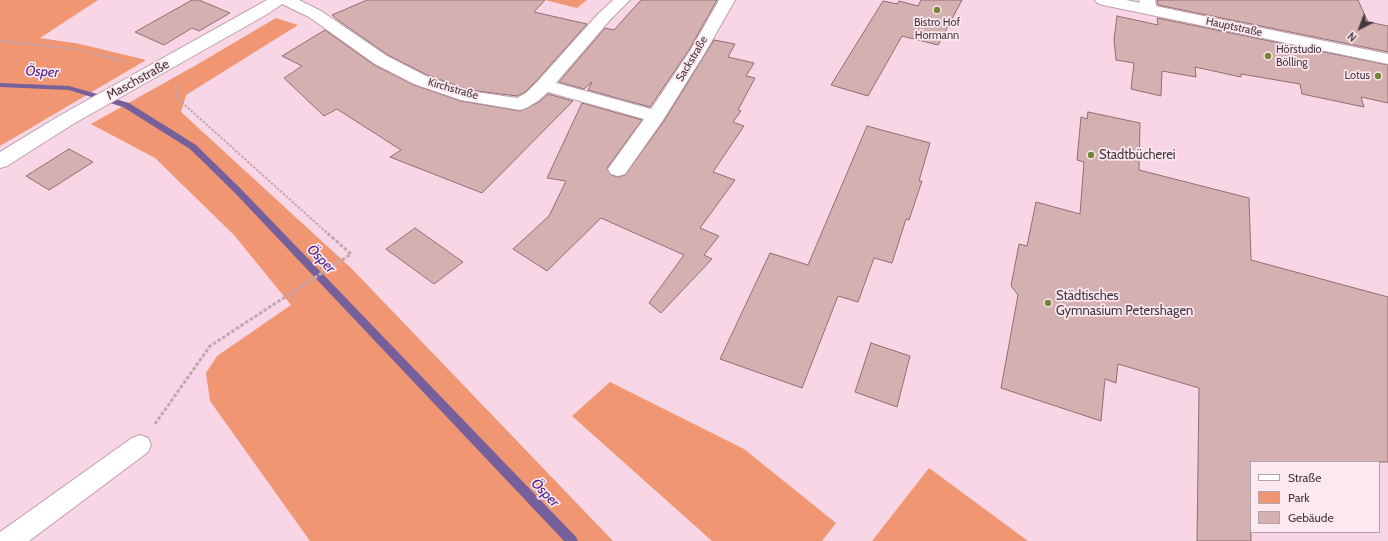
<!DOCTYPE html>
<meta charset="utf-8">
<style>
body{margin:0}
#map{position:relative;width:1388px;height:541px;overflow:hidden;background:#f8d6e5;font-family:Cabin,sans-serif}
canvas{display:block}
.legend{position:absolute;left:1250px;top:461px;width:130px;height:72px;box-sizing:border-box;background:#fce8f0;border:1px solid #b3a2a9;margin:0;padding:5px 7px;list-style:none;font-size:12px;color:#45383e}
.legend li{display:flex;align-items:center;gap:8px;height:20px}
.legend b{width:20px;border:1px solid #b3a2a9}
.north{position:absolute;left:1340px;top:8px;width:40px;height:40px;-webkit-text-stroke:3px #fce8f0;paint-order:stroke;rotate:222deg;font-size:11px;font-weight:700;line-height:16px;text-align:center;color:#45383e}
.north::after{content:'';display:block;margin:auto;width:14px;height:18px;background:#45383e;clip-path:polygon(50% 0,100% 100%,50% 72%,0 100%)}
</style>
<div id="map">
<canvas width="1388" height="541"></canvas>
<ul class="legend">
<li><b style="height:5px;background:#fff"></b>Straße</li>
<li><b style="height:11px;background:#f09672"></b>Park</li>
<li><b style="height:11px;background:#d4b0b1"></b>Gebäude</li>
</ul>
<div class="north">N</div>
</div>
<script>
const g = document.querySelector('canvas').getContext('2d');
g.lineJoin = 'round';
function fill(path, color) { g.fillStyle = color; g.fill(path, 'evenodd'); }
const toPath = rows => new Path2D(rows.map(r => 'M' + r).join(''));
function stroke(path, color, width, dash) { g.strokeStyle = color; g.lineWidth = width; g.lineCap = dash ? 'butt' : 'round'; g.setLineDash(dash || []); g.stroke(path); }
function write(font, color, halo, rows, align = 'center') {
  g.font = font + ' Cabin,sans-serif'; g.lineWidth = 3.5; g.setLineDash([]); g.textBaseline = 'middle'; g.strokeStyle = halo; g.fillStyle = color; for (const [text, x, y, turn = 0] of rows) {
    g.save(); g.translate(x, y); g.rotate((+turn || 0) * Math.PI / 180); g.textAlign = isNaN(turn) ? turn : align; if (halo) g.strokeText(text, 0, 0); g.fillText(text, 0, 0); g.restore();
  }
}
fill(toPath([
 [0,0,98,0,40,38,80,44,146,60,0,146],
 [545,0,587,0,577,8],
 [276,18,298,25,186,95,181,112,351,268,613,541,310,541,210,401,206,373,217,356,291,305,234,235,155,158,91,124,198,64],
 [610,382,744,449,836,523,822,541,712,541,572,416],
 [929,468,1028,541,872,541]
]), '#f09672');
fill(toPath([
 [0,83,69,86,129,103,196,145,241,189,576,537,578,541,564,541,235,193,190,149,123,107,69,90,0,87,0,83]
]), '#76609c');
const building = toPath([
 [192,0,199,0,230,13,199,31,192,28,164,45,135,32,192,0],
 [367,0,545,0,534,12,587,24,537,80,525,92,517,96,469,90,427,75,388,55,339,21,332,15,367,0],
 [641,0,717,0,689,50,650,107,588,90,592,82,584,89,559,82,605,28,614,30,641,0],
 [921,0,962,0,938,45,902,36,868,96,831,85,883,1,897,4,899,1,918,6,921,0],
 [1157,0,1358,0,1368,22,1388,26,1388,52,1158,5,1157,0],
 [1117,16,1158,25,1157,18,1388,65,1388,103,1361,97,1364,107,1302,94,1300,84,1241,74,1241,77,1195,67,1196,77,1162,71,1161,96,1131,89,1134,63,1116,60,1114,40,1117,16],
 [325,30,374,65,414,85,461,101,520,111,539,102,548,94,573,101,482,193,390,157,401,150,337,109,324,116,284,78,302,66,282,56,325,30],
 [714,40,735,44,728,57,754,63,746,76,755,78,738,110,741,111,733,122,744,126,713,172,735,180,700,228,719,236,704,255,712,259,661,313,649,303,684,255,601,218,547,271,513,249,549,216,566,181,547,178,582,103,642,120,607,168,611,175,618,177,625,175,664,121,714,40],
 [1088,112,1140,123,1139,170,1249,198,1251,260,1388,297,1388,462,1251,462,1251,541,1197,541,1199,388,1118,364,1116,383,1105,379,1101,421,1001,388,1018,295,1011,286,1019,244,1027,246,1036,202,1080,214,1084,162,1077,160,1081,117,1087,119,1088,112],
 [867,126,930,143,919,181,922,181,909,220,906,219,892,263,874,258,858,302,838,296,802,388,720,359,770,253,808,265,867,126],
 [69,149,93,162,49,190,26,176,69,149],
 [415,228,463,262,434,284,386,249,415,228],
 [871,343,910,356,897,407,855,392,871,343]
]);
fill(building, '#d4b0b1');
stroke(building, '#8f6f70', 1);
const service = toPath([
 [140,435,148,438,151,445,148,452,29,541,0,541,0,532,132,438,140,435]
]);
const minor = toPath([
 [278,0,299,0,321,11,387,56,426,76,469,91,517,98,526,93,538,81,598,14,613,0,630,0,610,20,556,83,651,109,690,51,719,0,735,0,706,51,663,120,625,174,618,176,611,174,608,169,644,119,548,92,538,101,526,108,520,110,461,100,414,84,375,64,309,17,280,3,278,0],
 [1139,0,1155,0,1157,9,1155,12,1149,14,1143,12,1139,0]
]);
const tertiary = toPath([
 [267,0,286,0,284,3,264,16,73,124,7,166,0,168,0,152,59,116,267,0],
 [1095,0,1126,0,1388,54,1388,64,1103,5,1097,3,1095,0]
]);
stroke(service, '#bf9fad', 2);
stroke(minor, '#bf9fad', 2);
stroke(tertiary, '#bf9fad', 2);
stroke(toPath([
 [0,41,74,49,124,61],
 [176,85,176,97,326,232]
]), '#c2a6b3', 2, [2.5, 1.5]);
stroke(toPath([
 [155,424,210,346,351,254,325,231]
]), '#c2a6b3', 3, [3.5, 2]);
fill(service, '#fff');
fill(minor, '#fff');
fill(tertiary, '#fff');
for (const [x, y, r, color] of [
 [937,10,4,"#738636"],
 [1268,56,4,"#738636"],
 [1378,76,4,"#738636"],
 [1091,155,4,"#738636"],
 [1048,303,4,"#738636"]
]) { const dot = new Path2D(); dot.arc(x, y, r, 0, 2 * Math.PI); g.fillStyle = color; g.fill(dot); stroke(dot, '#fce8f0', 1.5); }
write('11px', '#45383e', '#fce8f0', [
 ["Bistro Hof",937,23],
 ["Hormann",937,36],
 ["Hörstudio",1276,50,"left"],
 ["Bölling",1276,63,"left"],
 ["Lotus",1370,76,"right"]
]);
write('11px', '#45383e', '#fce8f0', [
 ["Hauptstraße",1234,27,12],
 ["Sackstraße",692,59,-59],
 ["Kirchstraße",453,89,16]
]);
write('13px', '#45383e', '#fce8f0', [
 ["Maschstraße",138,80,-29]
]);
write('13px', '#45383e', '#fce8f0', [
 ["Stadtbücherei",1099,155],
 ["Städtisches",1056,296],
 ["Gymnasium Petershagen",1056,311]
], 'left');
write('italic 14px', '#4d2487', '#fce8f0', [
 ["Ösper",42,72,3],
 ["Ösper",321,259,46],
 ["Ösper",545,493,46]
]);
</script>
